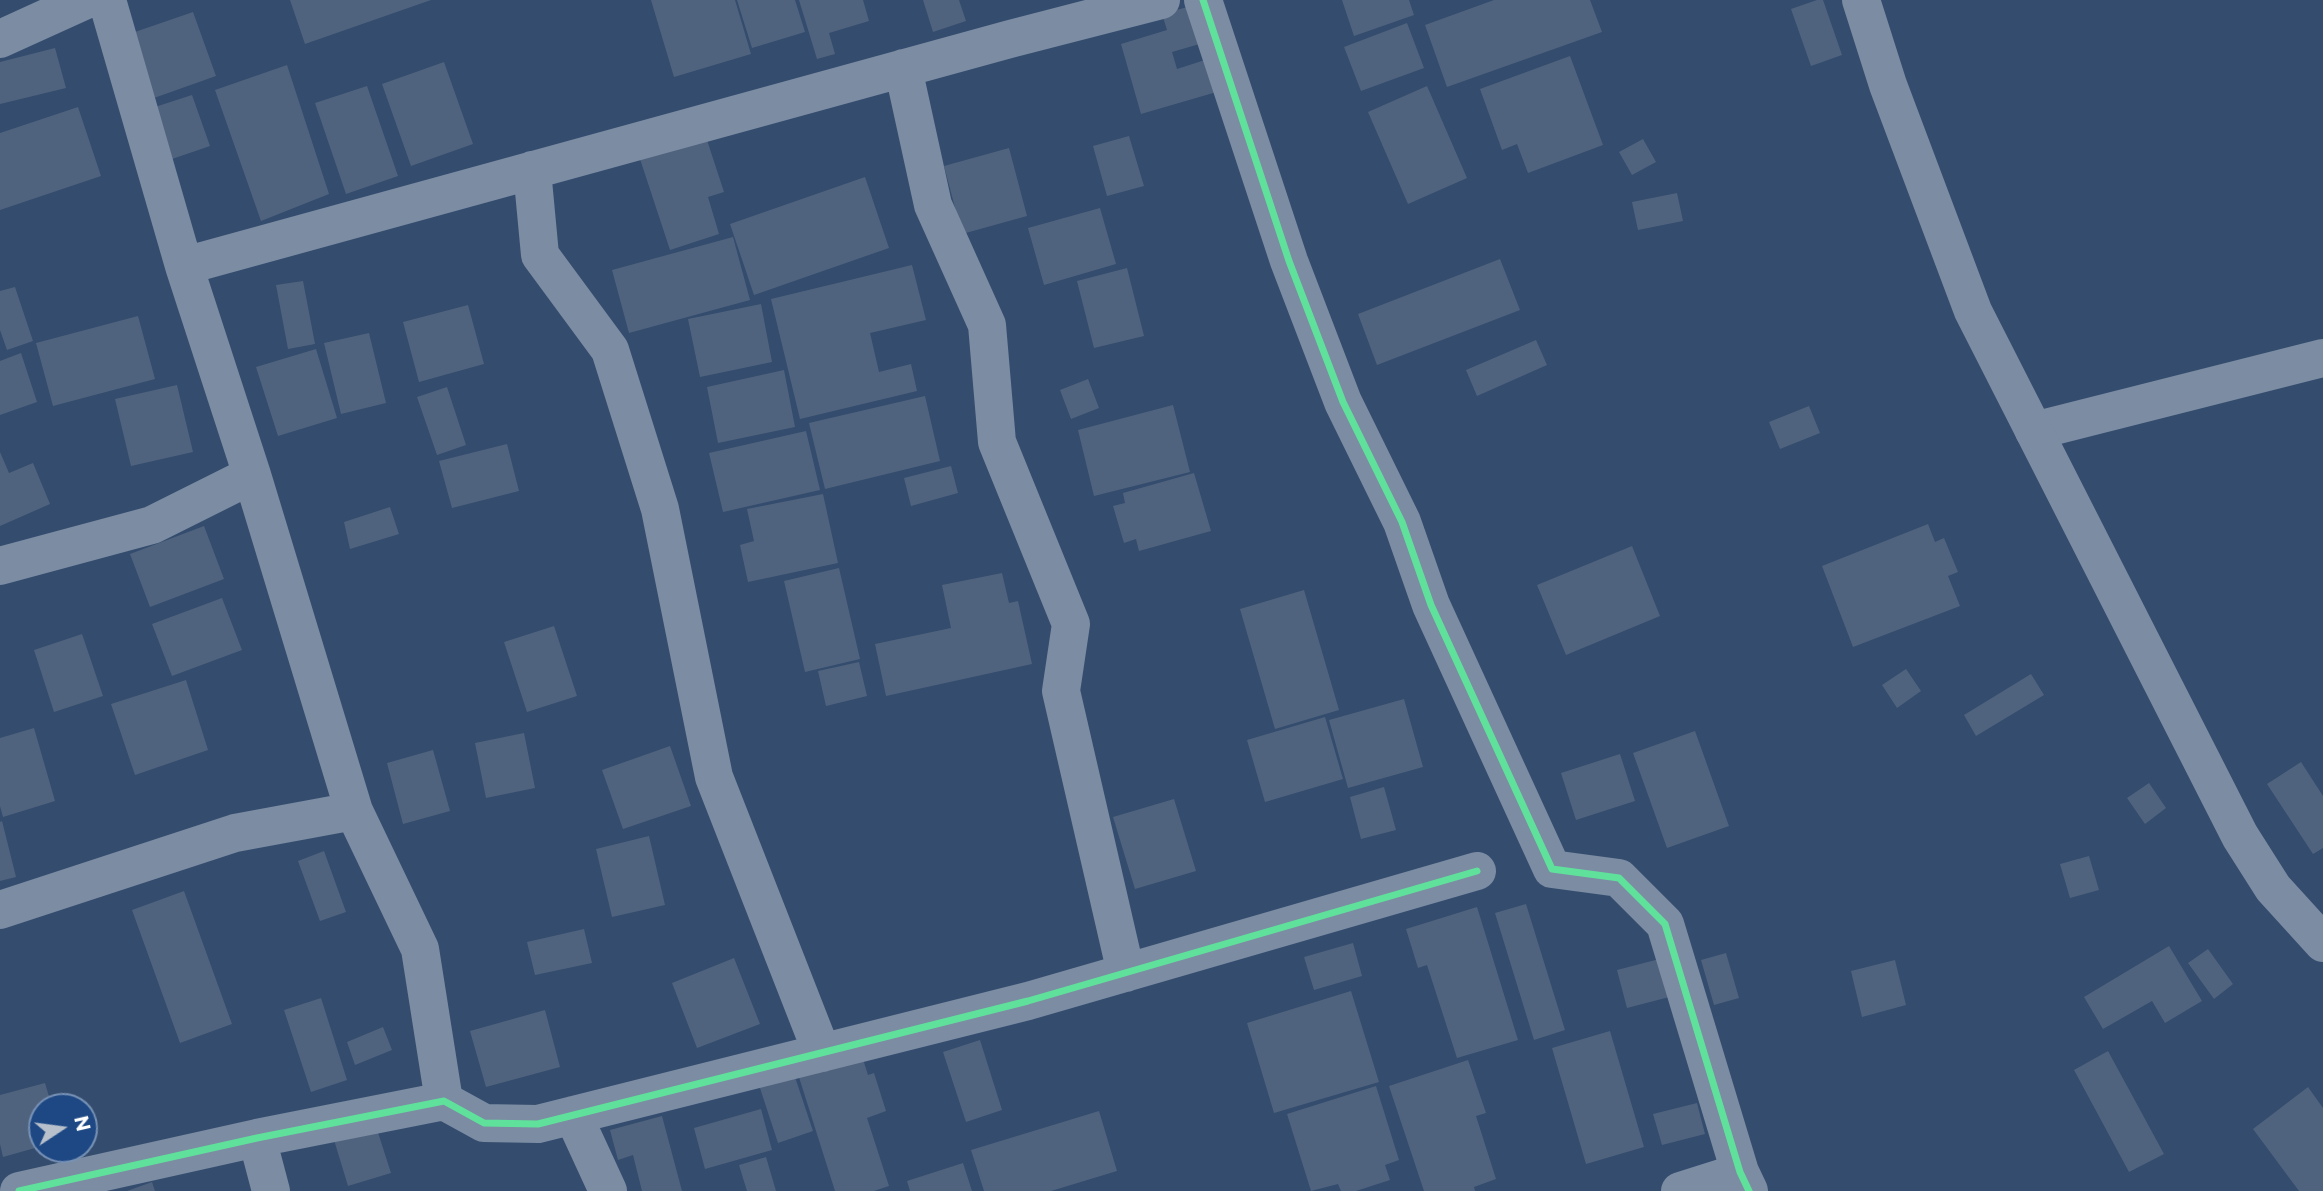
<!DOCTYPE html>
<style>
body{margin:0}
#map{position:relative;width:2323px;height:1191px;overflow:hidden;background:#344c6d;font-family:Montserrat,sans-serif}
canvas{display:block}
.north{position:absolute;left:28px;top:1093px;width:70px;height:70px;box-sizing:border-box;background:#1d4884;border:2px solid #7791b5;border-radius:50%;rotate:77deg;font-size:19px;font-weight:700;line-height:28px;text-align:center;color:#fff}
.north::after{content:'';display:block;margin:auto;width:24px;height:32px;background:#b8c0cc;clip-path:polygon(50% 0,100% 100%,50% 72%,0 100%)}
</style>
<div id="map">
<canvas width="2323" height="1191"></canvas>
<div class="north">N</div>
</div>
<script>
const g = document.querySelector('canvas').getContext('2d');
g.lineJoin = 'round';
function fill(path, color) { g.fillStyle = color; g.fill(path, 'evenodd'); }
const toPath = rows => new Path2D(rows.map(r => 'M' + r).join(''));
function stroke(path, color, width, dash) { g.strokeStyle = color; g.lineWidth = width; g.lineCap = dash ? 'butt' : 'round'; g.setLineDash(dash || []); g.stroke(path); }
fill(toPath([
 [290,0,431,0,305,44],
 [651,0,735,0,751,54,674,77],
 [737,0,795,0,805,32,752,48],
 [799,0,863,0,869,21,829,33,835,54,817,59],
 [923,0,959,0,966,21,933,32],
 [1342,0,1409,0,1414,15,1354,36],
 [1494,0,1590,0,1602,32,1447,87,1425,25],
 [1817,0,1823,0,1842,55,1811,66,1791,9],
 [1191,6,1203,43,1172,52,1177,69,1211,58,1220,91,1141,114,1121,44,1167,30,1162,14],
 [193,12,216,76,154,98,132,33],
 [1407,23,1424,68,1361,91,1344,47],
 [55,48,66,88,0,104,0,62],
 [1570,56,1603,145,1528,173,1517,144,1502,150,1480,89],
 [444,62,473,144,411,166,382,84],
 [287,65,329,194,261,221,215,90],
 [367,86,398,176,346,194,315,103],
 [1427,86,1467,178,1408,204,1368,112],
 [192,95,210,146,172,159,155,107],
 [78,107,101,176,0,210,0,133],
 [1129,136,1144,186,1107,196,1093,146],
 [706,137,724,192,708,197,719,234,670,250,640,159],
 [1643,139,1656,162,1632,175,1619,152],
 [1009,148,1027,216,962,234,944,166],
 [865,177,889,248,754,295,730,224],
 [1677,193,1683,221,1638,230,1632,202],
 [1100,208,1116,264,1044,285,1028,228],
 [733,237,750,300,629,333,612,270],
 [1500,259,1520,310,1377,365,1358,314],
 [912,265,926,320,870,333,879,372,911,364,917,391,800,419,771,299],
 [1127,268,1144,336,1094,348,1077,281],
 [303,281,315,344,288,349,276,285],
 [15,287,33,341,7,350,0,330,0,291],
 [761,304,772,362,700,377,688,319],
 [468,305,484,364,419,382,403,322],
 [138,316,155,379,53,406,36,343],
 [369,333,386,403,341,414,324,343],
 [1536,340,1547,365,1477,396,1466,370],
 [316,349,337,418,278,436,256,367],
 [21,353,37,402,0,415,0,361],
 [784,370,795,427,718,443,707,387],
 [1088,379,1099,408,1071,419,1060,390],
 [177,385,193,452,131,466,115,399],
 [447,387,466,445,437,455,417,397],
 [925,396,940,461,825,489,809,423],
 [1173,405,1190,472,1094,496,1078,430],
 [1809,406,1820,433,1780,449,1769,422],
 [806,431,820,490,723,512,709,453],
 [507,444,519,491,452,508,439,461],
 [0,452,9,473,33,463,50,504,0,526],
 [951,466,958,493,911,506,904,478],
 [1194,473,1211,531,1139,551,1136,539,1124,543,1113,506,1125,503,1123,493],
 [823,494,838,563,748,582,740,545,754,541,747,509],
 [390,507,399,534,350,549,344,522],
 [1928,524,1935,542,1944,538,1958,572,1948,576,1960,606,1853,647,1822,566],
 [204,526,224,579,150,607,130,554],
 [1632,546,1660,616,1566,655,1537,585],
 [839,568,860,659,805,672,784,581],
 [1002,573,1009,603,1018,601,1032,664,886,696,875,644,951,628,942,585],
 [1304,590,1339,710,1275,729,1240,609],
 [222,598,242,650,172,676,152,624],
 [554,626,577,696,527,712,504,642],
 [82,634,103,696,54,712,34,650],
 [859,662,867,696,826,706,818,671],
 [1906,669,1921,691,1897,708,1882,685],
 [2031,674,2044,695,1976,736,1964,715],
 [186,680,208,750,135,775,111,704],
 [1404,699,1423,767,1348,788,1329,720],
 [1325,717,1343,779,1265,802,1247,740],
 [34,728,55,801,3,817,0,806,0,738],
 [1695,731,1729,826,1667,848,1633,753],
 [524,733,535,788,486,798,475,743],
 [670,746,691,806,623,829,602,770],
 [433,750,450,811,403,824,387,763],
 [1620,754,1635,801,1576,820,1561,773],
 [2301,762,2323,796,2323,848,2313,854,2267,784],
 [2149,783,2166,808,2145,824,2127,798],
 [1384,787,1396,830,1361,839,1350,797],
 [1174,799,1196,871,1135,889,1113,817],
 [2,821,16,877,0,881,0,822],
 [649,836,665,905,612,917,596,849],
 [324,851,346,912,320,921,298,861],
 [2089,856,2099,890,2070,898,2060,864],
 [184,891,232,1024,180,1043,132,910],
 [1526,904,1565,1030,1534,1040,1495,913],
 [1477,907,1518,1040,1457,1058,1427,965,1418,968,1406,929],
 [584,929,592,963,535,975,527,942],
 [1353,943,1362,976,1314,990,1304,957],
 [2169,946,2202,1001,2165,1023,2152,1001,2103,1029,2084,997],
 [2208,949,2233,984,2214,999,2188,963],
 [1726,953,1739,998,1714,1005,1701,960],
 [1667,957,1677,995,1627,1008,1617,970],
 [734,958,760,1024,697,1048,672,983],
 [1895,960,1906,1005,1862,1017,1851,971],
 [1351,991,1379,1082,1274,1113,1247,1023],
 [321,998,347,1080,311,1092,284,1010],
 [545,1010,560,1067,486,1087,470,1031],
 [383,1027,392,1050,355,1065,347,1042],
 [1610,1031,1644,1147,1586,1164,1552,1048],
 [980,1040,1002,1110,966,1122,943,1052],
 [2108,1051,2164,1154,2129,1172,2074,1070],
 [861,1053,868,1075,874,1073,886,1111,867,1118,889,1186,874,1191,835,1191,798,1074],
 [1468,1060,1486,1113,1476,1116,1496,1179,1474,1187,1475,1191,1424,1191,1389,1086],
 [794,1074,813,1131,778,1143,759,1085],
 [45,1083,52,1107,42,1107,42,1146,3,1157,0,1144,0,1095],
 [1376,1086,1399,1160,1385,1165,1390,1180,1356,1191,1341,1191,1338,1184,1311,1191,1287,1114],
 [2308,1087,2323,1108,2323,1191,2299,1191,2253,1129],
 [1697,1103,1705,1134,1662,1145,1653,1114],
 [761,1109,772,1150,705,1169,694,1128],
 [1099,1111,1117,1171,1051,1191,984,1191,971,1150],
 [662,1116,682,1191,642,1191,633,1155,618,1160,610,1130],
 [373,1117,391,1173,348,1186,331,1130],
 [766,1157,776,1191,747,1191,739,1165],
 [963,1163,972,1191,910,1191,907,1181],
 [152,1182,155,1191,127,1191]
]), '#50637e');
stroke(toPath([
 [107,0,184,266,252,475,354,811,420,949,444,1101],
 [1203,0,1289,261,1343,402,1402,522,1431,605,1552,869,1619,878,1665,924,1740,1172,1749,1191],
 [0,39,86,0],
 [903,68,933,205,987,325,997,442,1071,624,1061,691,1126,973],
 [532,170,540,255,610,350,660,509,714,777,822,1053],
 [184,266,1010,39,1161,0],
 [2034,431,2323,358],
 [0,566,152,525,252,475],
 [0,910,235,833,354,811],
 [573,1115,608,1191],
 [257,1138,271,1191],
 [19,1191,257,1138,444,1101,484,1123,538,1124,1028,1001,1477,871],
 [1680,1191,1740,1172]
]), '#7b8ca3', 38);
stroke(toPath([
 [1861,0,1888,85,1973,311,2240,836,2273,888,2323,943]
]), '#7b8ca3', 38);
stroke(toPath([
 [1203,0,1289,261,1343,402,1402,522,1431,605,1552,869,1619,878,1665,924,1740,1172,1749,1191],
 [19,1191,257,1138,444,1101,484,1123,538,1124,1028,1001,1477,871]
]), '#60e19b', 7);
</script>
